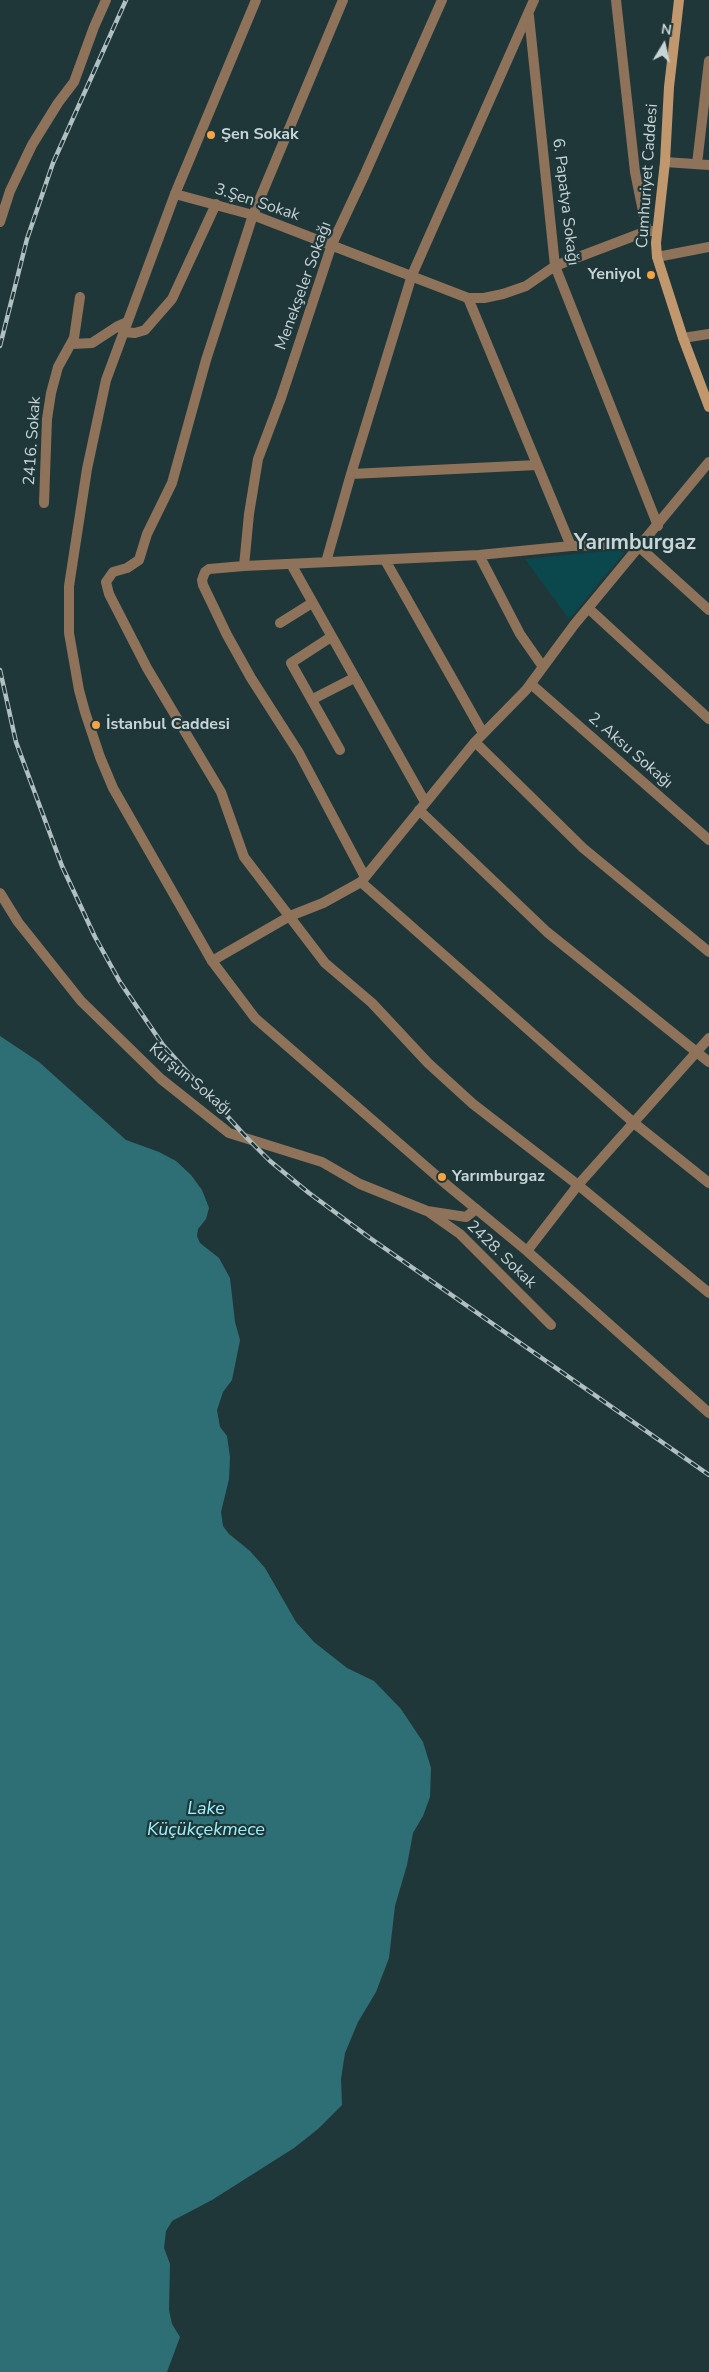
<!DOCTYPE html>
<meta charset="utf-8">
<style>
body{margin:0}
#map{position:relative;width:709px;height:2372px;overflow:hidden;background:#20373a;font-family:"Nunito Sans",sans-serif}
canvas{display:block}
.north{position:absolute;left:639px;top:20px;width:50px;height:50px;-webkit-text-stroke:4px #20373a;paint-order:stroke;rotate:9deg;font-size:14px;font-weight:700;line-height:20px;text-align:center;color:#c8d5d6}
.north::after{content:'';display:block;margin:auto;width:18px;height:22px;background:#c8d5d6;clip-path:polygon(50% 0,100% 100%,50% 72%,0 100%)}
</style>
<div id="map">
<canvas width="709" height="2372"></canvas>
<div class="north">N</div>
</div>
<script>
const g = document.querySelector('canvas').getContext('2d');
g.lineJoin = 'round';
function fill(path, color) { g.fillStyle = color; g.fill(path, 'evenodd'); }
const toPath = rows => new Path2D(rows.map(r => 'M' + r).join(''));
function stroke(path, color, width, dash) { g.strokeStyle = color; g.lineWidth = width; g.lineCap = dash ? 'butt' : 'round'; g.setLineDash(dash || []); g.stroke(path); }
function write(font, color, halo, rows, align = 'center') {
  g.font = font + ' "Nunito Sans",sans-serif'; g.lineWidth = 4.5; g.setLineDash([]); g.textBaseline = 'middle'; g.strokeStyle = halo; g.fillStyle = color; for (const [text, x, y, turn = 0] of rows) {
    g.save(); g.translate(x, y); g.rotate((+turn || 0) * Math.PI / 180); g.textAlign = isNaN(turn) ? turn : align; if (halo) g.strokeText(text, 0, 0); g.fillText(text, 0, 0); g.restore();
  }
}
fill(toPath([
 [619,550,624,553,569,619,525,559]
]), '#0b484e');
fill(toPath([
 [0,1036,39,1062,126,1140,159,1152,176,1161,191,1175,202,1190,209,1208,206,1219,198,1229,197,1236,200,1243,219,1258,230,1278,235,1322,240,1340,232,1380,223,1392,217,1410,220,1427,227,1436,230,1457,229,1479,221,1512,223,1526,229,1534,250,1551,265,1568,296,1622,314,1642,347,1668,374,1681,401,1709,423,1742,431,1768,430,1797,423,1816,413,1833,407,1865,395,1906,389,1958,376,1992,358,2022,345,2053,341,2079,342,2105,318,2129,294,2148,212,2200,172,2221,166,2231,164,2248,170,2264,169,2310,172,2324,180,2337,167,2372,0,2372]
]), '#2e6f76');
stroke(toPath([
 [343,0,253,215,206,360,172,483,147,534,139,560,127,568,113,572,106,582,109,594,147,668,221,792,244,857,325,963,372,1003,428,1063,473,1104,578,1185,709,1293],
 [616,0,635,172,647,231],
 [529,16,555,266,658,526],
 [665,162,709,165],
 [697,164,709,61],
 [175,194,253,215,468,298,571,546],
 [0,222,10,191,32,145,58,103,74,82,94,27,106,0],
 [657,257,709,247],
 [468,298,484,298,503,294,526,286,555,266,647,231,654,231],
 [123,332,135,333,145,330,172,299,216,204],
 [683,338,709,334],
 [72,344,92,343,118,326,127,322],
 [351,474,537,465],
 [44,503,47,419,51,393,58,367,74,338,80,297],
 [479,555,520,634,543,667],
 [385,560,483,733],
 [326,562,351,474,412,275,534,0],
 [291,564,425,802],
 [244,566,249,514,258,459,281,398,332,244,364,176,442,0],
 [588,608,709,719],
 [280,623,312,603],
 [331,637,291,663,340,750],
 [531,684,709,840],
 [313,699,354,678],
 [475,742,583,848,709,952],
 [419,810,547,932,709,1062],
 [365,877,299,753,251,678,227,635,203,585,202,580,205,572,209,569,244,566,479,555,571,546,636,544,709,610],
 [361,882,634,1123,709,1183],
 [0,893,18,922,81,1001,161,1079,229,1133,322,1162,360,1184,427,1211,466,1217,476,1209],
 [212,961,290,916,323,903,361,882,475,742,526,690,574,625,709,462],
 [430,1213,460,1234,551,1325]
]), '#8e735a', 10);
stroke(toPath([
 [256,0,175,194,106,380,87,469,69,586,69,633,79,690,85,712,100,757,113,788,212,961,255,1018,447,1185,527,1251,709,1413],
 [527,1251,578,1185,709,1038]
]), '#8e735a', 10);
stroke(toPath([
 [679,0,669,87,665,162,656,243,657,257,683,338,709,407]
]), '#c1976e', 10);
const rail = toPath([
 [0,346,27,239,53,163,126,0],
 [0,670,16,742,62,866,95,937,120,982,163,1045,247,1138,270,1161,309,1193,370,1238,709,1475]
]);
stroke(rail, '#b0bfc0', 4.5);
stroke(rail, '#20373a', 2.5, [8]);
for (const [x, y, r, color] of [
 [211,135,5,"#f5a345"],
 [651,275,5,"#f5a345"],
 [96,725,5,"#f5a345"],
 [442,1177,5,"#f5a345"]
]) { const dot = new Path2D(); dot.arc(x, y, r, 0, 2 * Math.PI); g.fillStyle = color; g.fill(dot); stroke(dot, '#20373a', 2); }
write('bold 16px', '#c8d5d6', '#20373a', [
 ["Şen Sokak",221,135],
 ["Yeniyol",641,275,"right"],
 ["İstanbul Caddesi",106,725],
 ["Yarımburgaz",452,1177]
], 'left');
write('16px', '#c8d5d6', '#20373a', [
 ["Cumhuriyet Caddesi",648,176,-86],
 ["6. Papatya Sokağı",565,202,83],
 ["3.Şen Sokak",257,203,18],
 ["Menekşeler Sokağı",304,286,-70],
 ["2416. Sokak",33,441,-86],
 ["2. Aksu Sokağı",630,751,41],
 ["Kurşun Sokağı",190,1080,40],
 ["2428. Sokak",501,1255,44]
]);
write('italic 18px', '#9df3fd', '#20373a', [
 ["Lake",206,1810],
 ["Küçükçekmece",206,1831]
]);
write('bold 21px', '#c8d5d6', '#20373a', [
 ["Yarımburgaz",635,544]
]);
</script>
